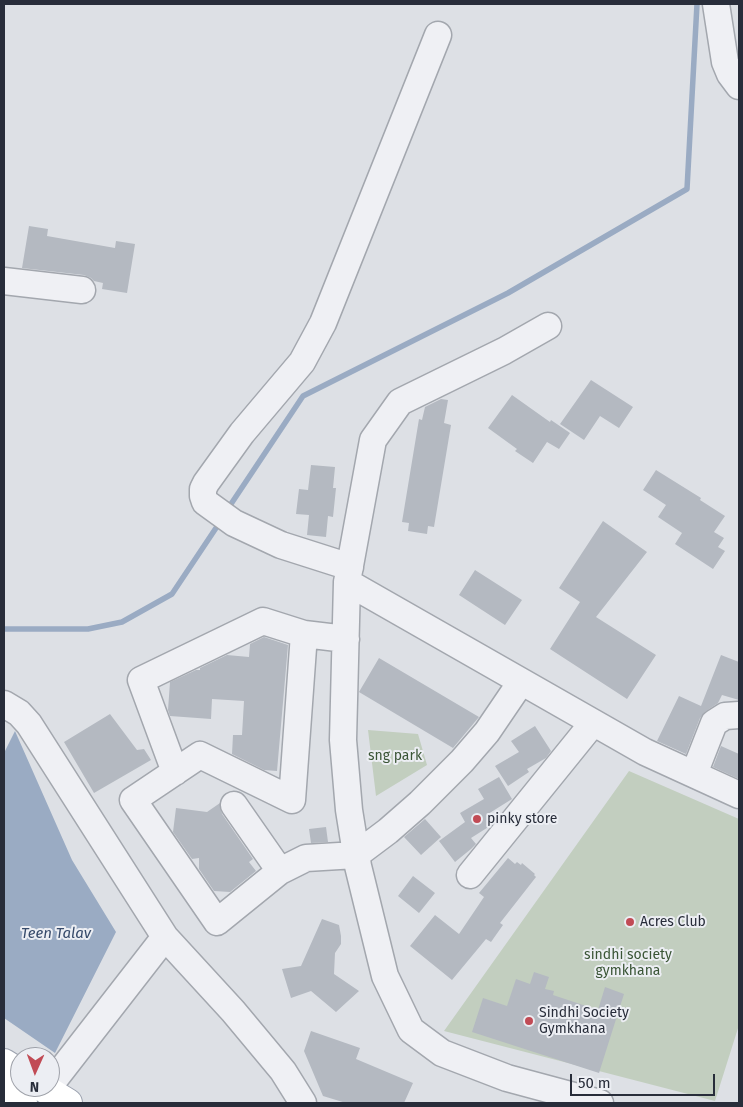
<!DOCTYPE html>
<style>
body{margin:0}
#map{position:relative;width:743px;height:1107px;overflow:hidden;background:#dde0e5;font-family:"Fira Sans",sans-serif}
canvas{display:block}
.frame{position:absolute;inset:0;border:5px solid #282d3a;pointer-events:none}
.north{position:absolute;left:10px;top:1047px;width:50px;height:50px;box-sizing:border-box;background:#eceef3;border:1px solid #9ea1a9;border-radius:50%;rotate:182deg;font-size:14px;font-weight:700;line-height:20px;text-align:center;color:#282d3a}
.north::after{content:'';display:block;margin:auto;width:18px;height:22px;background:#c14b55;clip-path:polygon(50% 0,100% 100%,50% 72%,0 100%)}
.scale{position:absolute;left:570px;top:1074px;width:145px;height:22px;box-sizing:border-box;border:2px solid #282d3a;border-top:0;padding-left:6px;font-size:15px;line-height:18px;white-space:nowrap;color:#282d3a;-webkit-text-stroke:4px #eceef3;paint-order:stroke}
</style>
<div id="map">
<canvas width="743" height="1107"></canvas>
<div class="frame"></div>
<div class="north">N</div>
<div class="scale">50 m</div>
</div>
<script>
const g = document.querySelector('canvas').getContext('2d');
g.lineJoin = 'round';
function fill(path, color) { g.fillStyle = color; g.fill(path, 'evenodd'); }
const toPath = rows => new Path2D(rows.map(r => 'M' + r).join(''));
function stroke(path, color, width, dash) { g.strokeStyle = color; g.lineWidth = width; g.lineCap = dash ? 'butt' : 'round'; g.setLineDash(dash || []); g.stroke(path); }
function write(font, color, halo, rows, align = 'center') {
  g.font = font + ' "Fira Sans",sans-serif'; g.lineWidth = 4; g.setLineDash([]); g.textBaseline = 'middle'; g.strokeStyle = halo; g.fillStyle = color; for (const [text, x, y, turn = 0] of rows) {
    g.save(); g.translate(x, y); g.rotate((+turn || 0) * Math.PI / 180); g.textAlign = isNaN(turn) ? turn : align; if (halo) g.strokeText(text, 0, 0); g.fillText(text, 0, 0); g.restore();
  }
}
fill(toPath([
 [368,730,418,734,427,765,376,796],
 [629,771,739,819,739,1025,715,1101,444,1031]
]), '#c2cebf');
fill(toPath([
 [15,731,72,860,116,932,55,1053,4,1018,4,753]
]), '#9aabc3');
stroke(toPath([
 [227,510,303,396,508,293,687,189,697,4],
 [4,629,88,629,122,622,172,594,220,522]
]), '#9aabc3', 5.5);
fill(toPath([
 [29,226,48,229,47,236,115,248,116,241,135,244,127,293,102,289,103,283,94,281,91,278,84,275,22,268],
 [591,380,633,407,619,428,600,416,584,440,560,424],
 [512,395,550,422,551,420,570,433,559,449,547,442,533,463,515,451,517,449,488,428],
 [441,399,448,400,444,423,451,425,434,527,428,526,427,534,408,531,409,523,402,522,419,419,422,420,425,407],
 [311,465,335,467,333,488,336,488,333,517,328,516,326,537,307,535,309,515,296,514,299,489,308,490],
 [656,470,701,498,700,500,725,516,714,532,724,538,718,547,725,551,713,569,675,544,682,533,658,517,666,505,643,490],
 [603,521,647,552,596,617,656,655,627,699,550,649,580,602,559,588],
 [475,570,522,600,505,625,459,595],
 [264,637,288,645,277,771,264,770,232,754,233,735,242,735,244,701,212,699,211,719,170,716,168,710,170,682,196,670,200,670,200,668,227,655,249,657,250,644],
 [721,655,739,662,739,700,722,695,718,703,706,711,700,718,686,754,657,741,679,696,701,706],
 [379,658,479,717,453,748,359,692],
 [110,714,137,750,144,749,151,760,94,793,64,742],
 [535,726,551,751,546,758,527,769,529,772,508,786,495,766,519,752,511,741],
 [721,746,739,754,739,779,713,767],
 [499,777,512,799,488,814,493,823,490,826,471,838,476,844,471,849,455,862,439,841,465,822,460,813,484,799,478,789],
 [220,803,222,814,253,859,249,862,256,871,230,892,214,891,199,869,199,858,192,859,173,832,176,808,207,812],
 [425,819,441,837,421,855,404,837],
 [326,827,328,842,311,843,309,829],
 [508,858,515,864,517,862,521,865,522,863,535,874,534,875,536,877,500,923,503,925,491,942,486,939,452,980,410,946,435,915,459,934,484,897,479,893],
 [413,876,435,893,419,913,398,896],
 [322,919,339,925,341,936,341,944,335,953,334,974,359,991,336,1012,311,991,291,998,282,969,301,966],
 [534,972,549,977,545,989,554,991,553,995,598,1010,605,987,624,994,599,1073,472,1032,483,998,507,1006,516,979,530,984],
 [311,1031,360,1048,356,1059,413,1083,404,1103,346,1103,323,1096,304,1051]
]), '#b4b9c1');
const minor = toPath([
 [716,4,725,62,730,74,739,86],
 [4,281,82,290],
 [548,326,504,351,400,402,373,440,347,582,343,740,349,810,358,866,385,976,411,1030,442,1053,507,1078,600,1103],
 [350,567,281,545,234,523,205,502,203,496,203,489,206,483,242,433,302,362,323,323,438,35],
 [347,582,645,752,739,795],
 [4,704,19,713,29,724,165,937,50,1085],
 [175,772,141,680,263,621,304,634],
 [694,774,714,723,725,716,739,715],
 [234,805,280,871,217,922,133,800,200,755,292,800,304,634,346,639],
 [280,871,306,858,356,855,388,831,420,803,462,761,487,732,521,682],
 [470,875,593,723],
 [165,937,233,1011,283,1071,303,1103]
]);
const major = toPath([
 [4,1063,20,1073],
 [42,1087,68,1103],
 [4,1091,23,1103]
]);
stroke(minor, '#a3a7ae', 29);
stroke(major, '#9da3b0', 30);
stroke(minor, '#eff0f4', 26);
stroke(major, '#fff', 28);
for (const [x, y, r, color] of [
 [477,819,5,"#c14b55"],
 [630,922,5,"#c14b55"],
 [529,1021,5,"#c14b55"]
]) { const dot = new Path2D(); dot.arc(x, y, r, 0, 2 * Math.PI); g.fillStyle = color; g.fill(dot); stroke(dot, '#eceef3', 2); }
write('14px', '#3a5536', '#eceef3', [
 ["sng park",395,756],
 ["sindhi society",628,955],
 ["gymkhana",628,971]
]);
write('14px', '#282d3a', '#eceef3', [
 ["pinky store",487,819],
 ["Acres Club",640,922],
 ["Sindhi Society",539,1013],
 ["Gymkhana",539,1029]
], 'left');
write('italic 15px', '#364a6a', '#eceef3', [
 ["Teen Talav",56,934]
]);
</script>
